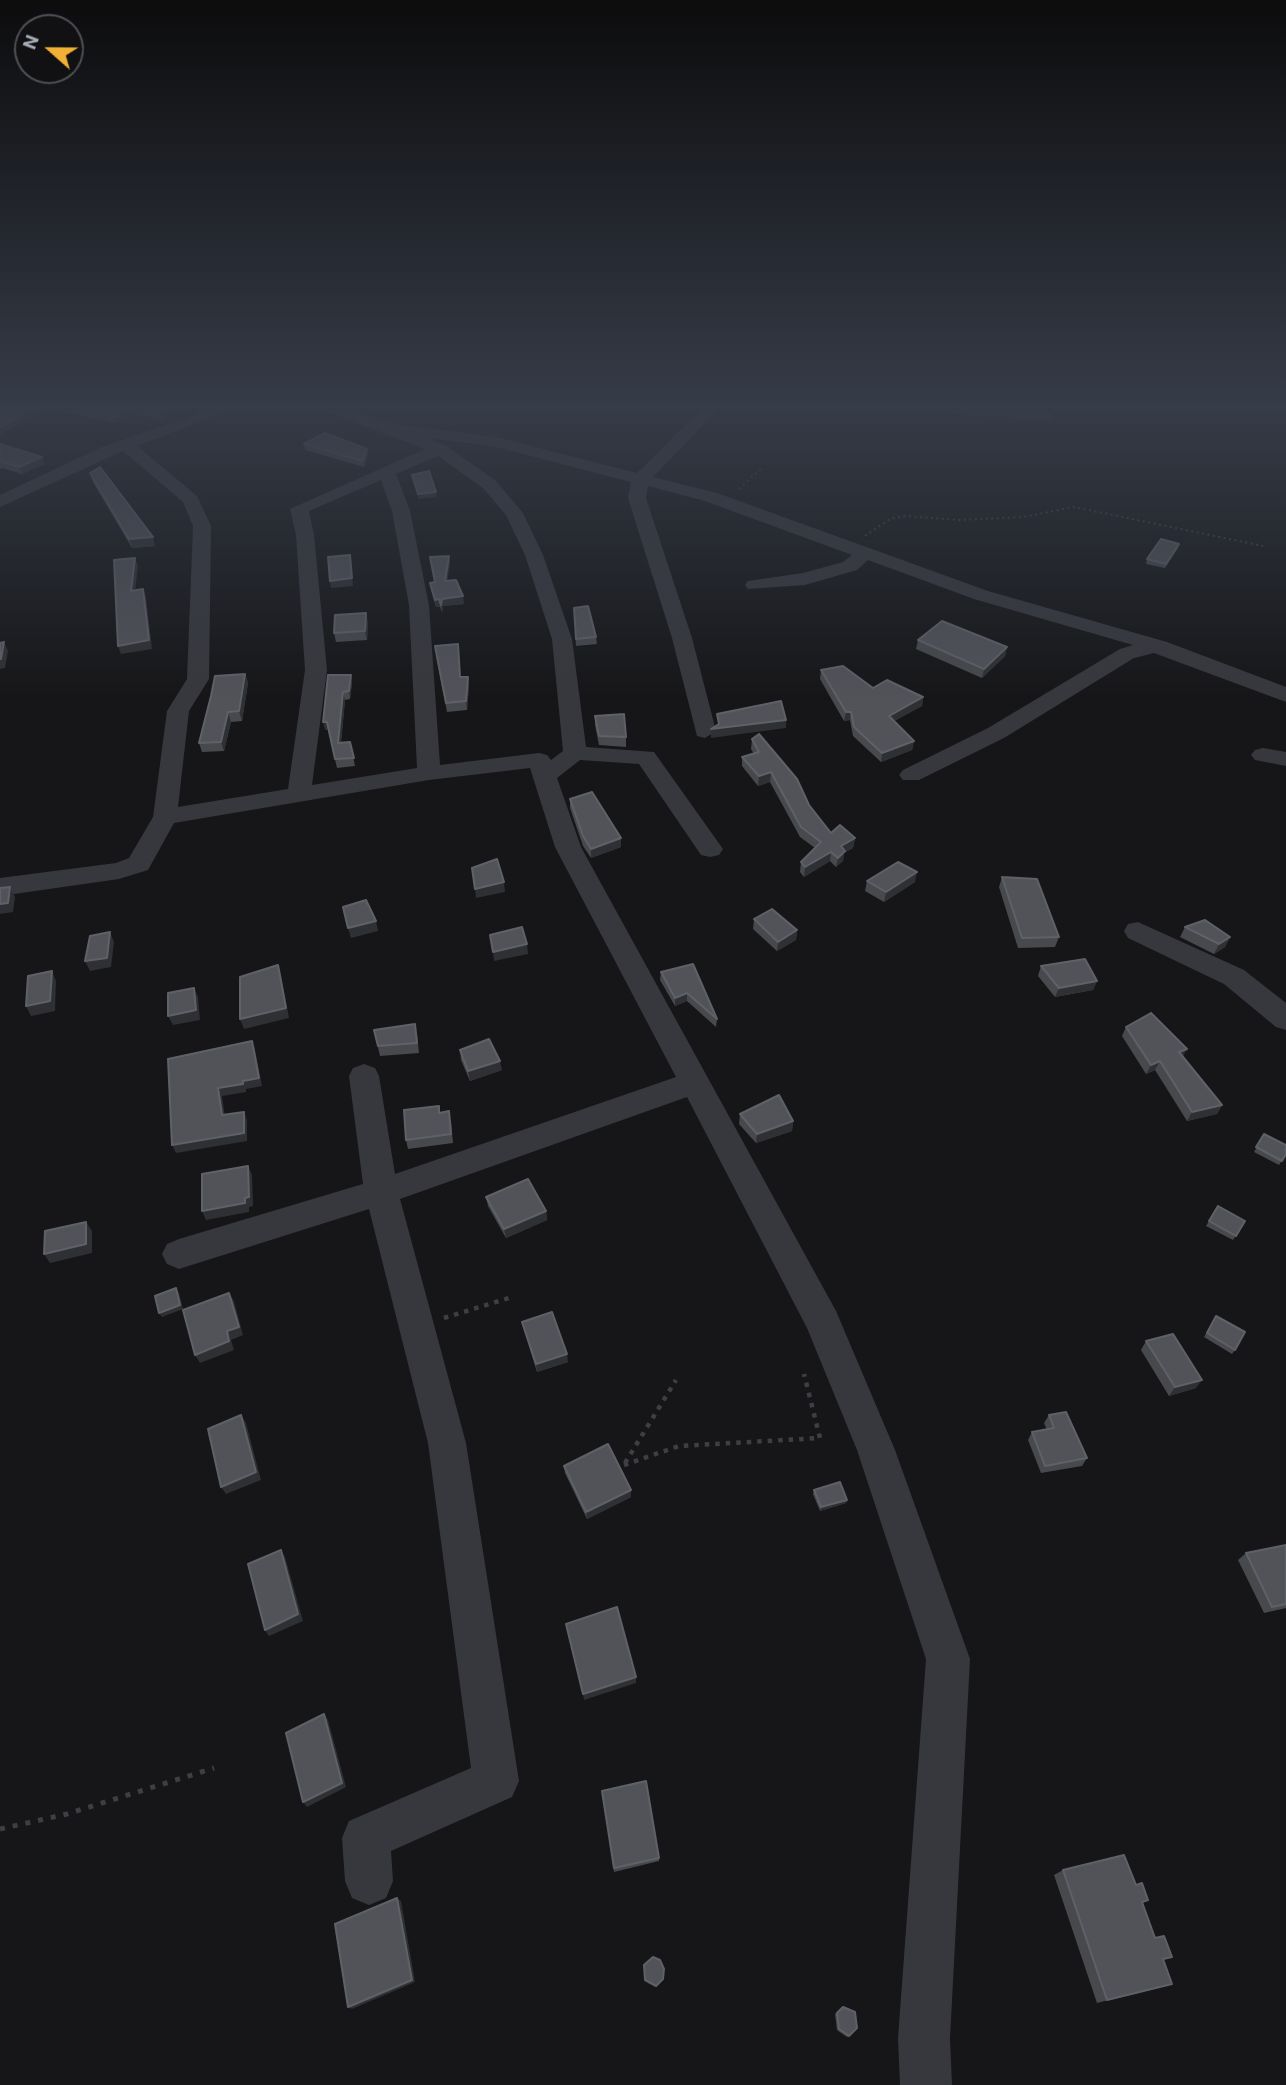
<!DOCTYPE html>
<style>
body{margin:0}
#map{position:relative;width:1286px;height:2085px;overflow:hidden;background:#161618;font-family:Roboto,sans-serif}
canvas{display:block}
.north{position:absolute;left:14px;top:14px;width:70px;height:70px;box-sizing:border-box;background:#111113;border:2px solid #4d4f55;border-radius:50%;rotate:291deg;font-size:19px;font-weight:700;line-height:28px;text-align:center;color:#a8adb8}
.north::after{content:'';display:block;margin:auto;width:24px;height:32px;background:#f2b134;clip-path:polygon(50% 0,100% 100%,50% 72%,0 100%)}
</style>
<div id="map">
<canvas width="1286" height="2085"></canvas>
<div class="north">N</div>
</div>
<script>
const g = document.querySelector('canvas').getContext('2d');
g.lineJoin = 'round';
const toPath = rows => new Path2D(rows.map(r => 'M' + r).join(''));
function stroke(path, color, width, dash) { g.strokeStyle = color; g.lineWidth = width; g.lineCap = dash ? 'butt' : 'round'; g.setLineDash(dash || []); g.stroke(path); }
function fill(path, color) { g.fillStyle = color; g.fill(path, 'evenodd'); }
stroke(toPath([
 [739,489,763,467],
 [865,536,890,519,905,516,960,520,1023,517,1074,507,1263,546]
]), '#3d3f44', 2, [2, 3.5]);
stroke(toPath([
 [444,1318,512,1297],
 [625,1463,676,1380],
 [624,1465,679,1446,820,1438,804,1374]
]), '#3d3f44', 4.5, [4.5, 6]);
stroke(toPath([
 [0,1829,67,1814,214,1768]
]), '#3d3f44', 5, [5, 8]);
fill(toPath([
 [213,409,235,409,137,446,197,496,211,526,209,679,189,711,178,807,288,789,305,670,296,535,290,509,425,449,327,412,325,409,348,409,395,424,496,437,637,473,702,409,719,409,653,477,717,493,988,591,1167,642,1286,687,1286,702,1154,653,1134,658,1004,738,919,780,903,780,899,775,903,770,988,728,1120,649,1133,645,974,599,868,560,857,570,805,585,748,589,745,585,748,581,803,573,843,562,852,555,705,501,648,486,646,498,692,638,716,731,705,738,697,736,672,638,628,498,631,482,496,447,428,438,445,445,495,480,523,513,543,555,572,639,586,747,654,752,723,849,719,855,710,857,701,855,639,764,580,760,557,778,581,847,836,1311,895,1450,970,1659,950,2038,952,2085,900,2085,898,2038,926,1659,857,1450,807,1328,687,1097,400,1199,466,1443,519,1781,512,1797,391,1851,393,1881,386,1898,369,1905,352,1898,345,1881,342,1838,349,1821,471,1768,428,1443,369,1209,179,1269,167,1264,162,1254,167,1244,179,1239,363,1184,349,1076,353,1068,364,1064,375,1068,379,1076,395,1174,676,1077,555,847,530,768,429,780,174,823,148,870,119,879,0,896,0,878,116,863,129,858,153,817,167,711,187,679,193,526,183,502,123,451,0,507,0,495,102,447,213,409],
 [438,456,483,488,506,515,525,555,552,639,563,751,551,760,547,755,539,753,440,765,429,605,410,511,396,474,438,456],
 [381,480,392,511,409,605,417,768,312,785,327,670,314,535,309,511,381,480],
 [944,409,1011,409,1047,411,1055,416,1047,421,952,414,944,409],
 [1263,748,1286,752,1286,766,1255,760,1251,755,1255,750,1263,748],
 [1138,922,1244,970,1286,1003,1286,1030,1276,1027,1224,984,1128,938,1124,931,1128,924,1138,922]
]), '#37383d');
fill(toPath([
 [48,409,181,409,162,420,132,414,117,423],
 [595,409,618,409,612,413],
 [0,444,42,457,44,464,22,474,3,468,0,469],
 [304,444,367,449,368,455,364,467,305,450],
 [90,473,155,546,132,548,93,482],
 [1179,544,1178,548,1165,568,1146,564,1147,559],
 [449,556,450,563,447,581,464,604,443,606,442,612,440,607,436,607,431,590,430,583,435,582,430,557],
 [574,608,596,637,597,644,576,646],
 [368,622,367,640,336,642,334,633],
 [918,640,1007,647,1005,656,982,678,916,649],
 [436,655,461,677,468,677,469,686,467,710,447,712],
 [821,670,873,688,923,697,922,706,894,721,914,741,912,750,881,762,853,736,850,720,844,721,820,679],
 [245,674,248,683,242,721,231,722,224,751,202,752,199,743],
 [328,675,352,683,350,699,345,700,341,743,350,742,355,766,337,768,328,730,325,730],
 [595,716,626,737,626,747,599,745,595,725],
 [752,739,809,805,831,833,855,838,853,848,844,853,843,861,836,867,830,861,804,877,800,872,801,862,815,848,800,837,770,782,758,786,742,766,742,757,754,754,751,749],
 [570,799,621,847,591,858,583,846,570,808],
 [1002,877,1059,937,1055,947,1018,948,999,887],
 [867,881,915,882,884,902,865,891],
 [754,919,797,930,796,940,777,951,753,929],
 [1185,927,1230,937,1225,947,1214,954,1180,937],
 [693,964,717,1019,716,1027,687,1001,675,1006,660,980,661,972],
 [1041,966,1097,981,1093,990,1055,997,1038,976],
 [1126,1027,1222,1105,1217,1114,1187,1121,1155,1070,1146,1074,1122,1036],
 [374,1030,417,1034,419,1053,380,1056],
 [460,1050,502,1070,470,1081,461,1060],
 [440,1112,451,1121,453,1143,408,1149,406,1140],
 [740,1114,793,1121,792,1131,756,1143,739,1124],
 [1264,1134,1286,1154,1279,1165,1254,1152],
 [486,1197,546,1211,547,1220,506,1238,488,1206],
 [1218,1206,1245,1221,1233,1240,1206,1226],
 [1216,1316,1235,1350,1232,1354,1204,1337],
 [522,1322,568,1362,537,1372,524,1330],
 [1146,1341,1196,1388,1169,1396,1141,1350],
 [1049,1415,1087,1458,1082,1466,1041,1473,1028,1440,1032,1432,1047,1430,1044,1423],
 [564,1466,631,1497,587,1519,565,1473],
 [814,1490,847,1500,846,1503,820,1511,813,1494],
 [1286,1545,1286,1608,1264,1613,1238,1560,1246,1553],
 [602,1791,659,1858,659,1861,614,1872],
 [1063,1870,1136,1885,1148,1900,1142,1903,1155,1938,1172,1957,1163,1960,1172,1984,1097,2003,1054,1875],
 [843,2007,849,2036,847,2037,837,2030,835,2014]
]), '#47494d');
fill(toPath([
 [33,409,47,409,0,435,0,427],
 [129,409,131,409,132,414,117,423,115,417],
 [168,409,181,409,162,420,160,413],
 [367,449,368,455,364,467,363,461],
 [42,457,44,464,22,474,19,467],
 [436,492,437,497,418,499,418,494],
 [153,537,155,546,132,548,129,539],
 [350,555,353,586,331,588,330,581],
 [449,556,450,563,446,589,445,581],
 [135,558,138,566,134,599,131,591],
 [143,589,146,597,152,649,121,654,118,646],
 [463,596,464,604,443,606,442,612,441,605,442,599],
 [439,599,440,607,436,607,435,600],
 [366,613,368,622,367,640,365,631],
 [4,642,8,651,5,668,0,669,0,659],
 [1007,647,1005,656,982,678,984,669],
 [245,674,248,683,242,721,239,711],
 [351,675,352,683,350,699,349,691],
 [468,677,469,686,467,710,466,701],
 [343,692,345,700,340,751,338,743],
 [923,697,922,706,887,725,889,716],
 [228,712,231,722,224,751,221,742],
 [846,712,851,712,850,720,844,721],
 [786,720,786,728,711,738,711,729],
 [323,722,327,722,328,730,325,730],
 [914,741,912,750,881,762,882,753],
 [771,772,770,782,758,786,759,776],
 [621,838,621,847,591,858,591,849],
 [855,838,853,848,844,853,843,861,836,867,841,846],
 [831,852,830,861,804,877,805,867],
 [917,872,915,882,884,902,886,892],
 [504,882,505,892,476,898,475,889],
 [10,887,15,897,13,912,0,914,0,904],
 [376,921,378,931,351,938,348,928],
 [797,930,796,940,777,951,778,942],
 [110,932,114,942,111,967,90,971,85,961],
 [1230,937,1225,947,1214,954,1219,944],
 [527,944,528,954,494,961,493,952],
 [278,965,281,975,289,1018,244,1029,240,1019],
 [52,971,56,981,55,1011,31,1016,26,1006],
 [1097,981,1093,990,1055,997,1059,988],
 [194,988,198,997,200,1020,173,1025,168,1016],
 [687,993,687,1001,675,1006,675,998],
 [252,1041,255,1049,262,1086,246,1089,246,1092,222,1096,226,1123,222,1115,218,1088,243,1081],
 [1187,1049,1182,1058,1179,1052],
 [500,1061,502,1070,470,1081,468,1071],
 [1160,1061,1155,1070,1146,1074,1151,1065],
 [1222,1105,1217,1114,1187,1121,1192,1112],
 [244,1112,247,1120,247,1141,176,1153,172,1145],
 [793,1121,792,1131,756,1143,757,1134],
 [248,1166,252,1175,253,1206,249,1207,249,1212,206,1220,202,1211,245,1198],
 [546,1211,547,1220,506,1238,504,1229],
 [86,1222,92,1231,92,1253,50,1263,44,1254],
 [176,1288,179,1293,183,1309,162,1317,159,1313],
 [229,1293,234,1301,243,1335,231,1340,234,1350,200,1363,195,1355,227,1331],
 [567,1354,568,1362,537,1372,536,1364],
 [1202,1380,1196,1388,1169,1396,1175,1387],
 [241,1415,246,1423,261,1480,226,1494,221,1487],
 [631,1490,631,1497,587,1519,586,1512],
 [847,1500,846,1503,820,1511,821,1507],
 [281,1550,285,1557,303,1621,269,1636,265,1630],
 [636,1677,636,1683,584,1700,583,1694],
 [324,1714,328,1720,346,1787,307,1807,303,1802],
 [397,1898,401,1901,415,1982,352,2009,348,2007]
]), '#2f3033');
const building = toPath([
 [0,409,33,409,0,427,0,409],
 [76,409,129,409,115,417,76,409],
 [134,409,168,409,160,413,134,409],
 [325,433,367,449,363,461,304,444,325,433],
 [0,444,42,457,19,467,0,461,0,444],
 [100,467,153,537,129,539,90,473,100,467],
 [429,471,436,492,418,494,412,475,429,471],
 [1161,539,1179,544,1166,564,1147,559,1161,539],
 [350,555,352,578,330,581,328,557,350,555],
 [449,556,445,581,456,580,463,596,442,599,441,605,439,599,435,600,430,583,435,582,430,557,449,556],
 [135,558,131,591,143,589,149,640,118,646,114,560,135,558],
 [588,606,596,637,576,639,574,608,588,606],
 [366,613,365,631,334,633,335,615,366,613],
 [942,621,1007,647,984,669,918,640,942,621],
 [4,642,1,659,0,659,0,643,4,642],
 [458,644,460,677,468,677,466,701,446,703,435,646,458,644],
 [843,666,873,688,887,680,923,697,889,716,914,741,882,753,854,727,851,712,846,712,821,670,843,666],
 [245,674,239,711,228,712,221,742,199,743,211,696,215,676,245,674],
 [328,675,351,675,349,691,343,692,338,743,350,742,354,758,335,759,327,722,323,722,328,675],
 [781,701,786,720,711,729,719,724,717,714,781,701],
 [624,714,626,737,599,736,595,716,624,714],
 [759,734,797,779,809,805,831,833,840,825,855,838,841,846,845,851,838,858,831,852,805,867,801,862,821,842,801,827,771,772,759,776,742,757,759,752,752,739,759,734],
 [592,792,621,838,591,849,583,836,570,799,592,792],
 [497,859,504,882,475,889,472,868,497,859],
 [898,862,917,872,886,892,867,881,898,862],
 [1002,877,1037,879,1059,937,1022,938,1002,877],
 [10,887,8,903,0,904,0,888,10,887],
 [366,900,376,921,348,928,343,907,366,900],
 [772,909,797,930,778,942,754,919,772,909],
 [1205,920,1230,937,1219,944,1185,927,1205,920],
 [522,927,527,944,493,952,490,935,522,927],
 [110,932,107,958,85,961,90,936,110,932],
 [1085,959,1097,981,1059,988,1041,966,1085,959],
 [693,964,717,1019,687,993,675,998,661,972,693,964],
 [278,965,286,1008,240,1019,240,977,278,965],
 [52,971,50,1001,26,1006,28,976,52,971],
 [194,988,196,1010,168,1016,168,993,194,988],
 [1151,1013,1187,1049,1179,1052,1222,1105,1192,1112,1160,1061,1151,1065,1126,1027,1151,1013],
 [415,1024,417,1043,378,1046,374,1030,415,1024],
 [489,1039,500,1061,468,1071,460,1050,489,1039],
 [252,1041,259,1078,243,1081,243,1084,218,1088,222,1115,244,1112,244,1133,172,1145,168,1059,252,1041],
 [779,1095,793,1121,757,1134,740,1114,779,1095],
 [439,1106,439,1113,449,1111,451,1134,406,1140,404,1110,439,1106],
 [1264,1134,1286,1145,1286,1154,1282,1161,1256,1147,1264,1134],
 [248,1166,249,1197,245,1198,245,1203,202,1211,202,1174,248,1166],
 [528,1179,546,1211,504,1229,486,1197,528,1179],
 [1218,1206,1245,1221,1236,1236,1209,1221,1218,1206],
 [86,1222,86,1244,44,1254,45,1231,86,1222],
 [176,1288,180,1305,159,1313,155,1296,176,1288],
 [229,1293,239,1327,227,1331,229,1341,195,1355,183,1310,229,1293],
 [552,1312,567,1354,536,1364,522,1322,552,1312],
 [1216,1316,1245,1332,1235,1350,1207,1333,1216,1316],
 [1173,1334,1202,1380,1175,1387,1146,1341,1173,1334],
 [1066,1412,1087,1458,1045,1466,1032,1432,1054,1428,1049,1415,1066,1412],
 [241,1415,256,1472,221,1487,208,1429,241,1415],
 [608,1444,631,1490,586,1512,564,1466,608,1444],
 [840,1482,847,1500,821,1507,814,1490,840,1482],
 [1286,1545,1286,1604,1272,1607,1246,1553,1286,1545],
 [281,1550,298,1614,265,1630,248,1564,281,1550],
 [617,1607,636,1677,583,1694,566,1624,617,1607],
 [324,1714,342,1783,303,1802,286,1733,324,1714],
 [646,1781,659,1858,614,1868,602,1791,646,1781],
 [1124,1855,1136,1885,1142,1883,1148,1900,1142,1902,1155,1938,1164,1936,1172,1957,1163,1959,1172,1984,1107,2000,1063,1870,1124,1855],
 [397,1898,412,1980,348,2007,335,1924,397,1898],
 [653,1957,660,1960,664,1969,663,1979,656,1986,645,1980,644,1965,653,1957],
 [843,2007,855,2012,857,2028,849,2036,839,2029,837,2013,843,2007]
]);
fill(building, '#525359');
stroke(building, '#5f6168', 2);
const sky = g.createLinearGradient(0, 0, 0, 701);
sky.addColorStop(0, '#0c0c0d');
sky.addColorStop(0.58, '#363c48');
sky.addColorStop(1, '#363c4800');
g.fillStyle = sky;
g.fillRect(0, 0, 1286, 701);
</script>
